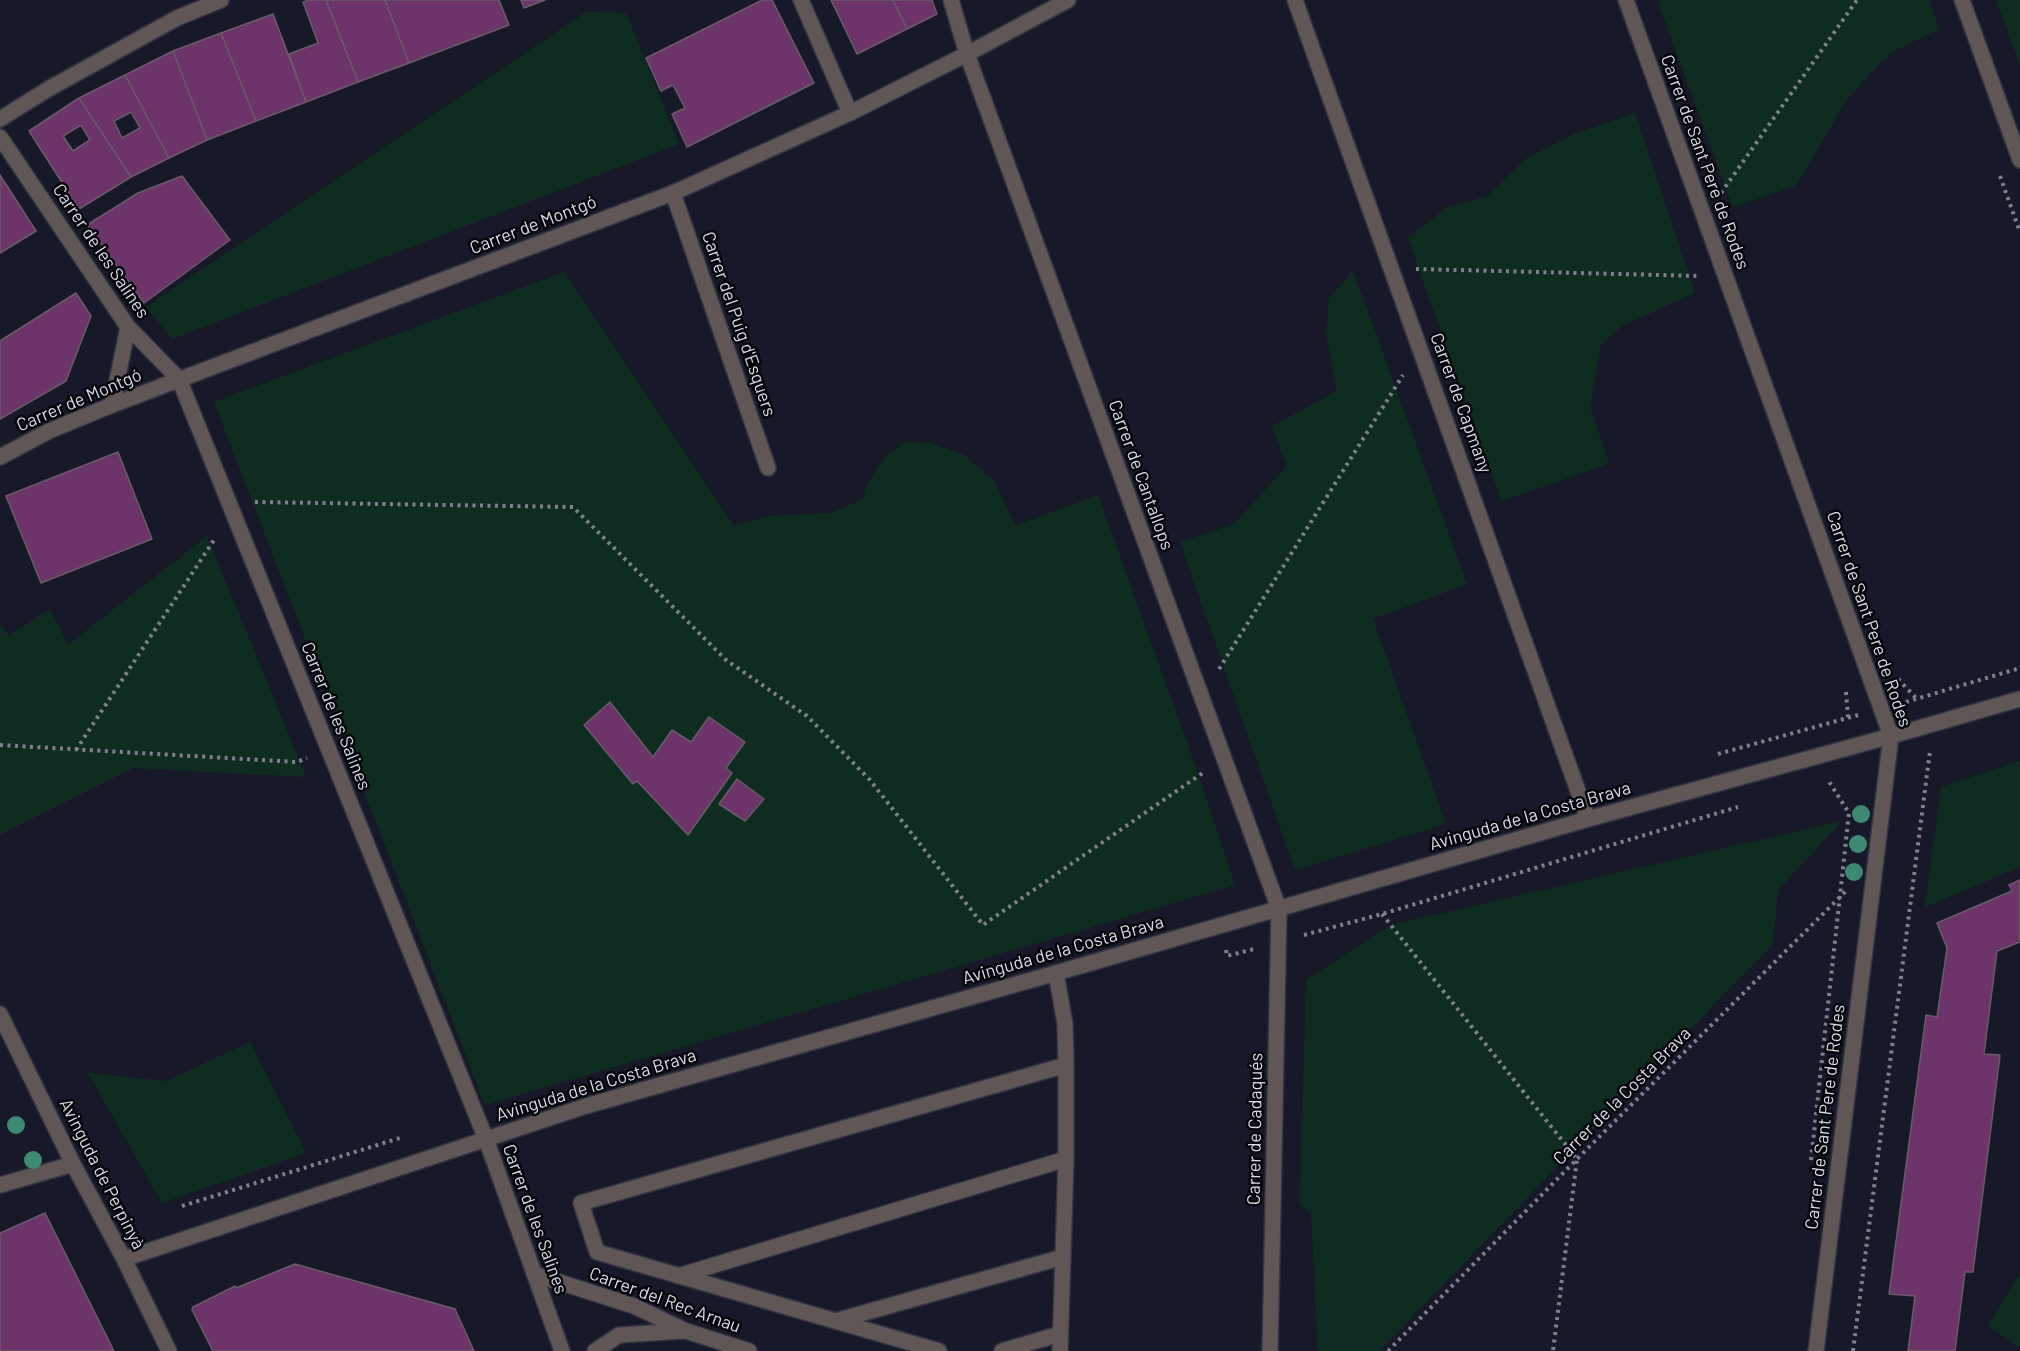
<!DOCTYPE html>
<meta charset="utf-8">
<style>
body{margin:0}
canvas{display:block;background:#171928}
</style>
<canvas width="2020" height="1351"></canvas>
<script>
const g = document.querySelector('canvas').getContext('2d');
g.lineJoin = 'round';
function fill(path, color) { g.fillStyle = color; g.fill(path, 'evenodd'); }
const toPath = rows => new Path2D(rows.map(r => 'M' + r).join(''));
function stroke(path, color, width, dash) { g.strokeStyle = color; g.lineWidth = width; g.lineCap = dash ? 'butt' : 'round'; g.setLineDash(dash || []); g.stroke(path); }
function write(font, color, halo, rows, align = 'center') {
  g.font = font + ' Barlow,sans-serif'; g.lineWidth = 5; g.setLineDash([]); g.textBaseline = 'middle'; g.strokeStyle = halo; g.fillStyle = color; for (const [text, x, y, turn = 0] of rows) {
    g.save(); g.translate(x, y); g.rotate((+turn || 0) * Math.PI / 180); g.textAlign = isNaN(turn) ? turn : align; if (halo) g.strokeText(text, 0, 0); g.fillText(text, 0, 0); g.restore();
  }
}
fill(toPath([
 [1662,0,1929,0,1939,29,1894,51,1877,66,1846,101,1796,186,1733,207,1658,2],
 [1996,0,2020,0,2020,65],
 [586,12,626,13,679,144,172,339,146,307],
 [1635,113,1695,293,1622,326,1601,345,1590,407,1609,464,1501,501,1408,238,1446,208,1487,196,1527,158,1572,135],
 [1353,271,1467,584,1373,619,1446,824,1295,870,1180,542,1234,524,1287,466,1272,426,1337,391,1326,335,1329,298],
 [564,272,734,526,768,516,831,513,863,499,866,487,883,459,904,442,930,443,965,455,995,482,1015,526,1098,495,1196,768,1235,885,485,1105,214,402],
 [207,536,306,777,133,768,0,835,0,625,9,636,50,609,68,645],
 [2020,761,2020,867,1925,907,1941,787],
 [1842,821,1778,890,1773,944,1379,1351,1318,1351,1311,1213,1300,1205,1306,980,1391,925],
 [250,1042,306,1153,162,1203,88,1073,166,1081],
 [2020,1273,2020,1347,1988,1326]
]), '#0f2c21');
const building = toPath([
 [309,0,326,0,358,82,306,102,289,54,318,43,303,2,309,0],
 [326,0,385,0,409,63,358,82,326,0],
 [385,0,499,0,509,25,409,63,385,0],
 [521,0,545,0,524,8,521,0],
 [762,0,772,0,814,83,687,147,672,114,685,108,673,85,661,91,646,58,762,0],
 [831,0,893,0,907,29,857,54,831,0],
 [893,0,932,0,937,14,907,29,893,0],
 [273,14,306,102,256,121,221,33,273,14],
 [221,33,256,121,207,140,173,51,221,33],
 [173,51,207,140,169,158,125,75,173,51],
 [125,75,169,158,131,177,79,98,125,75],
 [131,112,140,128,122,138,114,121,131,112],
 [79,98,131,177,79,209,29,131,79,98],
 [81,125,90,140,73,151,63,136,81,125],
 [0,175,36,231,0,253,0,175],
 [182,176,230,240,144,303,87,225,138,193,182,176],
 [76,293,91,316,66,381,0,419,0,341,76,293],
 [118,452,152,539,41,583,6,496,118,452],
 [610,702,653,757,672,730,691,742,709,717,745,742,726,768,732,773,688,835,637,781,633,784,584,725,610,702],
 [737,779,764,799,745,821,719,804,737,779],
 [2020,880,2020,942,1997,951,1984,1054,2000,1055,1973,1272,1965,1272,1955,1351,1908,1351,1915,1296,1889,1294,1926,1015,1937,1017,1947,948,1937,923,2012,891,2009,885,2020,880],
 [45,1213,114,1351,0,1351,0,1233,45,1213],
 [295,1264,455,1309,474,1351,213,1351,192,1310,193,1307,235,1286,236,1288,295,1264]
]);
fill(building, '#6c3469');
stroke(building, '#6a5b69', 1.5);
const service = toPath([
 [1056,973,1065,1024,1066,1065,1066,1159,1060,1351],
 [0,1185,73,1164],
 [678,1276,1066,1159],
 [835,1321,1063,1257],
 [939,1351,597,1252,581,1203,1066,1065],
 [1002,1351,1060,1334]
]);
const minor = toPath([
 [801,0,850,113],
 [951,0,967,54,1279,909,1270,1351],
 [1295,0,1588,819],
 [1626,0,1891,736,1816,1351],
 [1962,0,2020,160],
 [0,119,50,88,177,18,221,0],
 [0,137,128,327,179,379,486,1139,562,1351],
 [673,193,768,468],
 [112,405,128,327],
 [0,457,49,431,112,405,673,193,850,113,967,54,1068,0],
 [0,1014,73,1164,124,1259,169,1351],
 [124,1259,586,1106,1056,973,1588,819,1891,736,2020,699],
 [534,1274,634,1306,686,1331,749,1351],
 [595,1351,619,1335,683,1331]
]);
stroke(service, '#323443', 18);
stroke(minor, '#323443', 18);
stroke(toPath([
 [2000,176,2020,232],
 [1721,193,1857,0],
 [1416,269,1700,276],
 [255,502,573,507,726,660,807,716,870,780,983,925,1204,772],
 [1219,669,1403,375],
 [1898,679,1918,700],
 [1846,692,1848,717],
 [1906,702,2020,668],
 [0,745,297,762,307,758],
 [76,750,216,537],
 [1718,754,1858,715],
 [1382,914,1577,1159,1553,1351],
 [1304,935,1382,914,1738,807],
 [1226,950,1227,956,1254,949],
 [1811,1160,1849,813,1828,780],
 [182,1206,403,1137],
 [1388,1351,1577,1159,1847,890],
 [1853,1351,1930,751]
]), '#7f808d', 4, [3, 4.5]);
stroke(service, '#605655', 15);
stroke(minor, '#605655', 15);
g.fillStyle = '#3f8873';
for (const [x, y] of [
 [1861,814],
 [1858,844],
 [1854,872],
 [16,1125],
 [33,1160]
]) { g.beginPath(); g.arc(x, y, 9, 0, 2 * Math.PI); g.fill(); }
write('18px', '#dadbe6', '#05050b', [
 ["Carrer de Sant Pere de Rodes",1705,162,70],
 ["Carrer de Montgó",533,225,-21],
 ["Carrer de les Salines",101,251,56],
 ["Carrer del Puig d'Esquers",739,324,71],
 ["Carrer de Montgó",79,400,-23],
 ["Carrer de Capmany",1461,403,70],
 ["Carrer de Cantallops",1141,475,70],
 ["Carrer de Sant Pere de Rodes",1869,619,71],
 ["Carrer de les Salines",336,716,68],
 ["Avinguda de la Costa Brava",1530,816,-16],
 ["Avinguda de la Costa Brava",1063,950,-16],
 ["Avinguda de la Costa Brava",596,1085,-17],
 ["Carrer de la Costa Brava",1622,1096,-45],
 ["Carrer de Sant Pere de Rodes",1825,1117,-83],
 ["Carrer de Cadaqués",1255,1129,-89],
 ["Avinguda de Perpinyà",102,1174,63],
 ["Carrer de les Salines",535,1219,70],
 ["Carrer del Rec Arnau",665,1300,20]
]);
</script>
